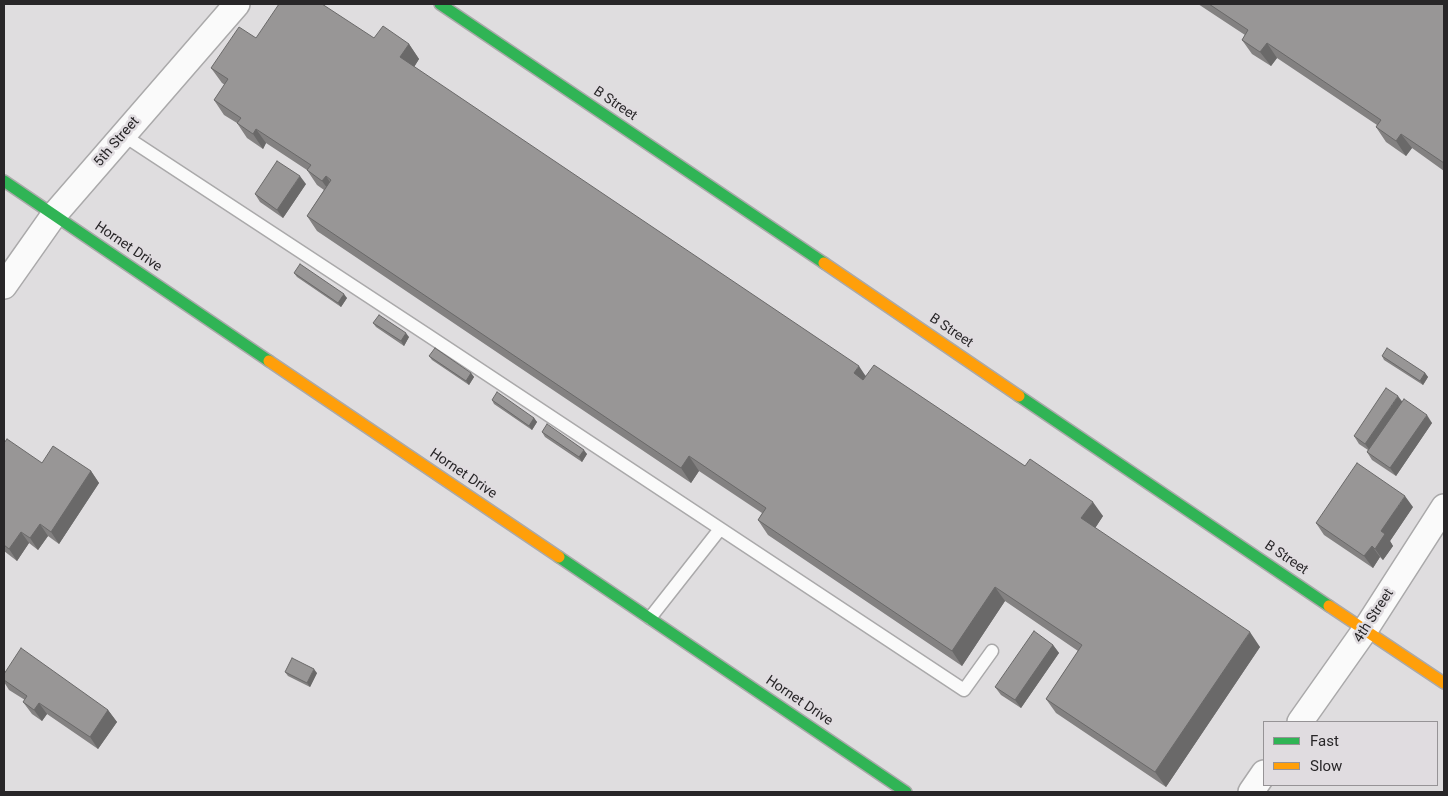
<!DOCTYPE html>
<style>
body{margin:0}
#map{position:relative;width:1448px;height:796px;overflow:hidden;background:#dfdddf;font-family:Roboto,sans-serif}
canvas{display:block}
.frame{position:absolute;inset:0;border:5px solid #282628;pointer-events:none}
.legend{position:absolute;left:1263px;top:721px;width:175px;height:65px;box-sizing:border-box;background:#e0dce0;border:1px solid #969396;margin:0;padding:6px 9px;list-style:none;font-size:15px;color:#282628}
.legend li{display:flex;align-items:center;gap:10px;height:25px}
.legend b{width:25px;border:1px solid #969396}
</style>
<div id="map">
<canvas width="1448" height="796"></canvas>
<div class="frame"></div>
<ul class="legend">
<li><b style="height:6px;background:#30b455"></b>Fast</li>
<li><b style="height:6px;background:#ff9f0a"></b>Slow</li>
</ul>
</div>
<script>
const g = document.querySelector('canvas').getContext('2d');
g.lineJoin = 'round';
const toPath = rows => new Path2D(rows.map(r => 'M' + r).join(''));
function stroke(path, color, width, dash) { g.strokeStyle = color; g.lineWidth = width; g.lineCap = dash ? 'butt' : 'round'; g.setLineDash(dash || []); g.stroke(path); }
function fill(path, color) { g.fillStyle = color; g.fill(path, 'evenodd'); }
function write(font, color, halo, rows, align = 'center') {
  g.font = font + ' Roboto,sans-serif'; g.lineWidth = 5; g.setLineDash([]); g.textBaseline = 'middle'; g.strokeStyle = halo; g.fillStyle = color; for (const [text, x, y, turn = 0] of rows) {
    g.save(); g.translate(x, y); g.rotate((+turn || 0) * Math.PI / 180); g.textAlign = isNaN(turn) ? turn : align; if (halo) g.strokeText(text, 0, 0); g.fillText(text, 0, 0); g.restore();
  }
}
const lane = toPath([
 [123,135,426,334,964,690,992,651],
 [650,618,720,529]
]);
const street = toPath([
 [4,286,54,215,237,4],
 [1300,722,1365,630,1444,507],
 [1251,792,1264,773]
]);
const fast = toPath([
 [440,4,824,263],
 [4,181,269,361],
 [1019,396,1329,606],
 [559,557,906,792]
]);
const slow = toPath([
 [824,263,1019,396],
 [269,361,559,557],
 [1329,606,1444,683]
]);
stroke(lane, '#aaa9aa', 15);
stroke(street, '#aaa9aa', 28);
stroke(fast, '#aaa9aa', 14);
stroke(slow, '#aaa9aa', 14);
stroke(lane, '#fafafa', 12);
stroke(street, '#fafafa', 25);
stroke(fast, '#30b455', 11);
stroke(slow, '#ff9f0a', 11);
fill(toPath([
 [1198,4,1444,4,1444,171,1412,148,1406,156,1386,142,1376,127,1377,125,1277,58,1271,66,1252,54,1242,40,1245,35],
 [256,38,374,38,409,44,419,59,414,67,866,376,1025,466,1103,516,1095,528,1260,647,1166,787,1056,713,1046,699,1078,651,1005,601,962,666,768,535,758,520,762,513,699,471,691,483,317,231,307,216,324,190,317,185,307,170,266,143,263,149,247,138,237,123,224,115,214,100,225,85,222,83,211,68],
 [306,184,283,218,260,202,255,194],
 [294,273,347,298,341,307,297,277],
 [373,323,409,337,404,346,376,327],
 [429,356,471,373,474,377,469,385,432,360],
 [1382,356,1425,373,1428,377,1423,385,1384,360],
 [492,400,534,418,537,422,532,430,494,404],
 [1402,401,1432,423,1396,476,1372,460,1367,452,1368,450,1359,444,1354,436],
 [542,432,587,454,582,462,545,437],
 [4,443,42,463,91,471,99,483,59,544,48,536,38,550,29,543,17,561,4,551],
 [1413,507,1390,541,1393,546,1383,560,1380,557,1373,568,1324,535,1316,523],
 [1053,645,1059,653,1021,708,1001,695,995,687],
 [285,672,317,673,310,687,288,676],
 [4,674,108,710,117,722,98,749,47,714,42,721,32,714,23,702,25,700,9,690,4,682]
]), '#838181');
fill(toPath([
 [1267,43,1277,58,1271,66,1260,52],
 [409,44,419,59,411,72,400,57],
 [256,129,266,143,263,149,253,134],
 [1401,134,1412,148,1406,156,1396,141],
 [300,176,306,184,283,218,277,210],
 [326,176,336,191,333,196,322,181],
 [344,294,347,298,341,307,338,303],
 [406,333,409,337,404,346,401,341],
 [859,366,869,381,864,388,854,373],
 [471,373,474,377,469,385,466,381],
 [1425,373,1428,377,1423,385,1420,381],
 [1398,396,1404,404,1371,452,1365,444],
 [1427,415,1432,423,1396,476,1390,468],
 [534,418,537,422,532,430,529,426],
 [584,450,587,454,582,462,579,457],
 [689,456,699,471,691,483,681,468],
 [91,471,99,483,59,544,51,532],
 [1405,496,1413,507,1390,541,1393,546,1383,560,1375,549,1381,531],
 [1093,502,1103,516,1092,533,1081,518],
 [40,524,48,536,38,550,30,538],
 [21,532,29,543,17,561,9,549],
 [1372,546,1380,557,1373,568,1364,556],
 [995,587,1005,601,962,666,952,651],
 [1250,632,1260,647,1166,787,1155,772],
 [1053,645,1059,653,1021,708,1015,700],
 [314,669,317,673,310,687,307,683],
 [39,703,47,714,42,721,34,710],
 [108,710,117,722,98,749,90,737]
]), '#6a6969');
const building = toPath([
 [279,4,322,4,374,38,383,26,409,44,400,57,859,366,854,373,863,380,874,365,1025,466,1030,459,1093,502,1081,518,1250,632,1155,772,1046,699,1082,645,995,587,952,651,758,520,766,508,689,456,681,468,307,216,331,180,326,176,322,181,307,170,311,165,256,129,253,134,237,123,241,118,214,100,228,79,211,68,239,27,256,38,279,4],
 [1209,4,1444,4,1444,163,1401,134,1396,141,1376,127,1381,120,1267,43,1260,52,1242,40,1248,30,1209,4],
 [277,161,300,176,277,210,255,194,277,161],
 [300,264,344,294,338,303,294,273,300,264],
 [379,315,406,333,401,341,373,323,379,315],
 [435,348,471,373,466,381,429,356,435,348],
 [1387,348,1425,373,1420,381,1382,356,1387,348],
 [1386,388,1398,396,1365,444,1354,436,1386,388],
 [497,392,534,418,529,426,492,400,497,392],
 [1404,399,1427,415,1390,468,1367,452,1404,399],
 [547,424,584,450,579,457,542,432,547,424],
 [7,439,42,463,53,446,91,471,51,532,40,524,30,538,21,532,9,549,4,545,4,443,7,439],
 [1357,463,1405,496,1381,531,1385,534,1375,549,1372,546,1364,556,1316,523,1357,463],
 [1034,631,1053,645,1015,700,995,687,1034,631],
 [21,648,108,710,90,737,39,703,34,710,23,702,27,696,4,680,4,674,21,648],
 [292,658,314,669,307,683,285,672,292,658]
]);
fill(building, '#989696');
stroke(building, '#6a6969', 1);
write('14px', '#282628', '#e0dce0', [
 ["B Street",615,104,34],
 ["5th Street",117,142,-49],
 ["Hornet Drive",128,247,34],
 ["B Street",951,331,34],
 ["Hornet Drive",463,474,34],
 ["B Street",1286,558,34],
 ["4th Street",1374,616,-57],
 ["Hornet Drive",799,701,34]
]);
</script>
